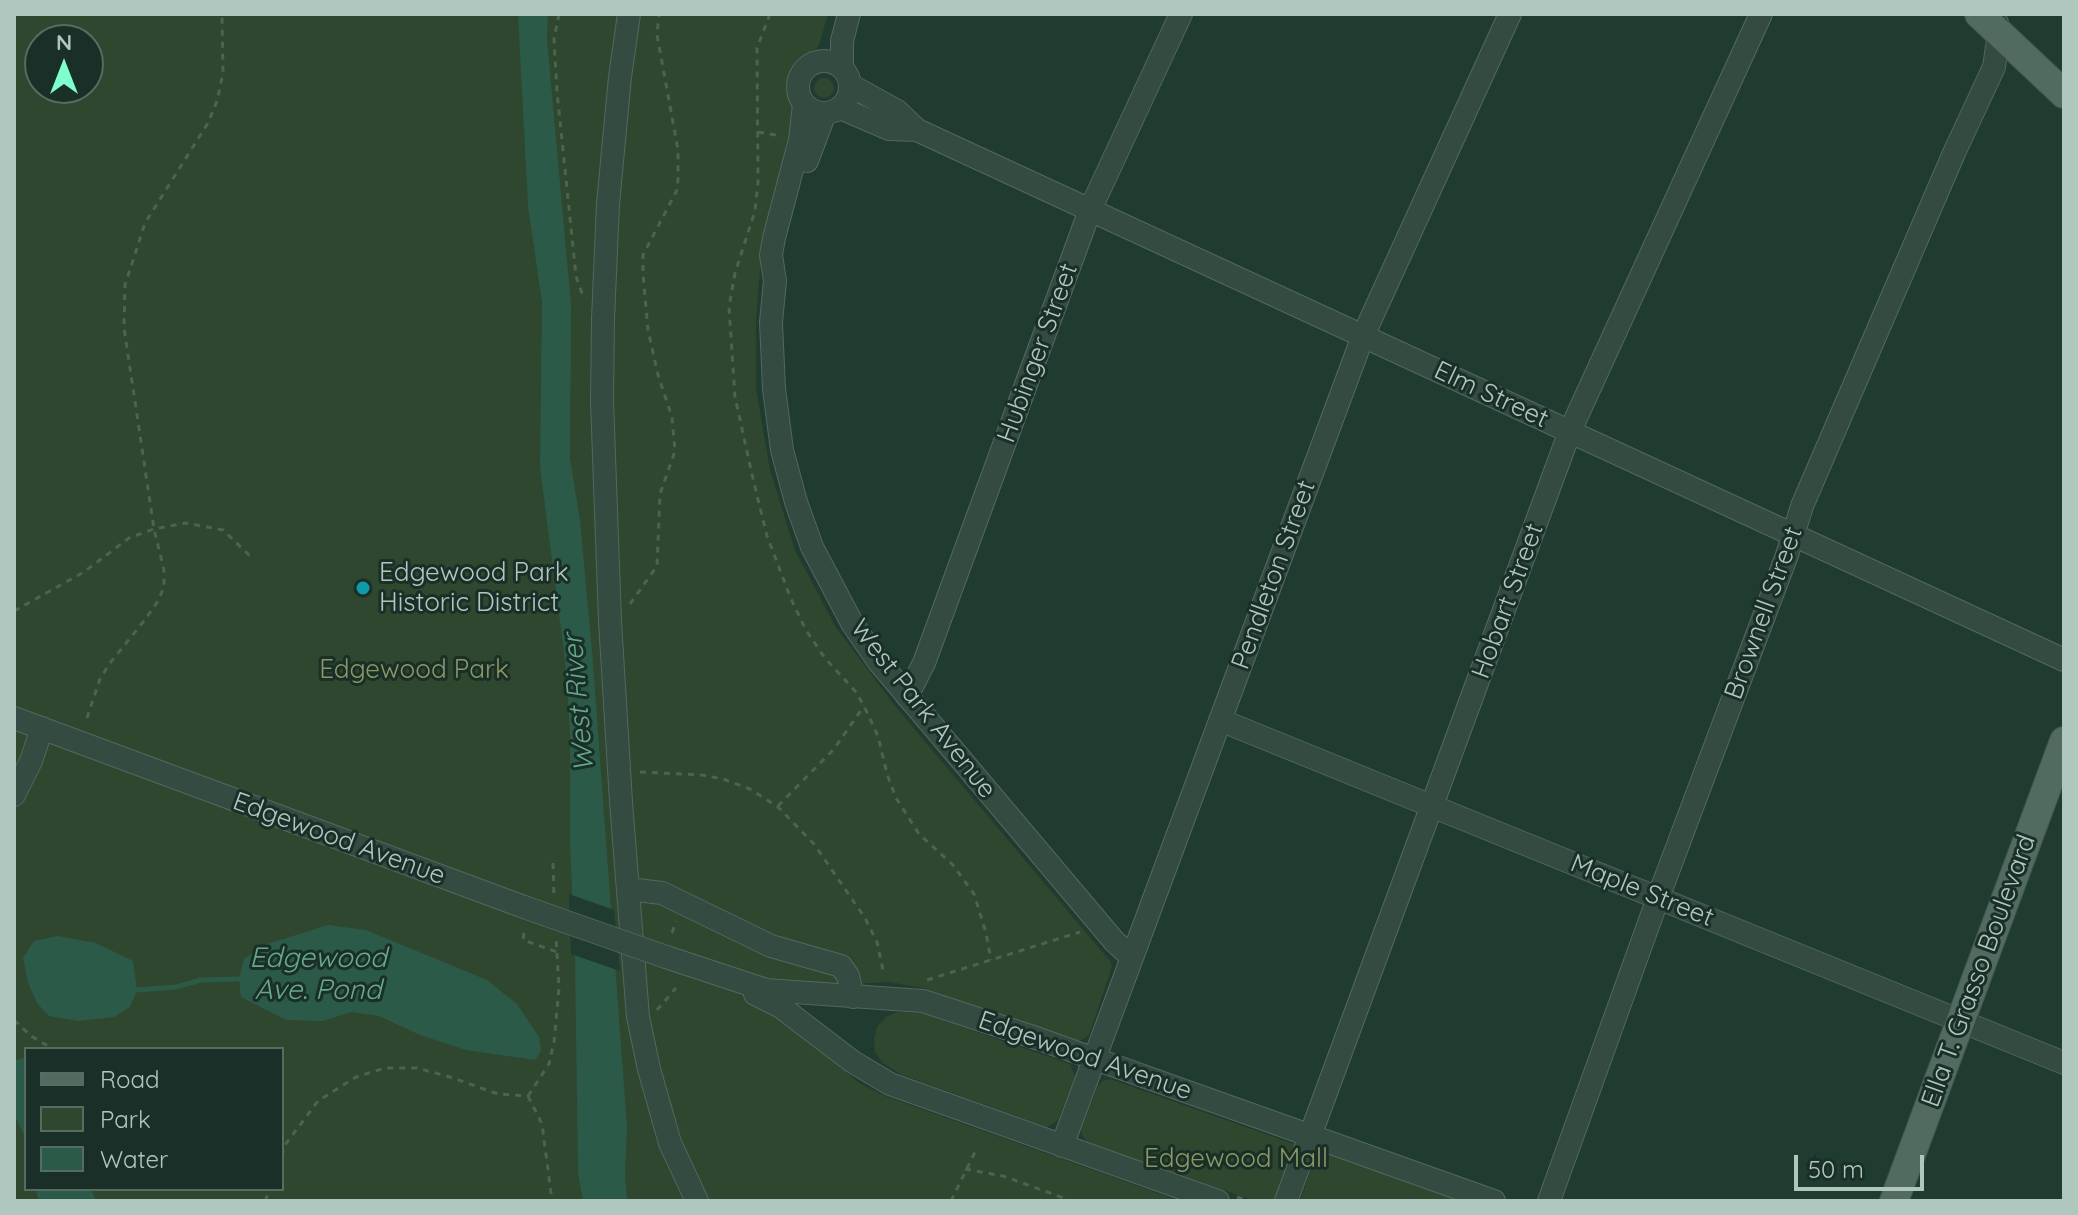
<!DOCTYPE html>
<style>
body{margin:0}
#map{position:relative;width:2078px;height:1215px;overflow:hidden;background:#203b30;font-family:Quicksand,sans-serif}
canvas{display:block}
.frame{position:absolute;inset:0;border:16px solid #afc7be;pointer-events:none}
.legend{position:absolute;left:24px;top:1047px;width:260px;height:144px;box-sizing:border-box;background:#192f27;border:2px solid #556c63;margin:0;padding:10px 14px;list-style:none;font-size:24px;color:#afc7be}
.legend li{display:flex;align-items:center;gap:16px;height:40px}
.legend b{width:40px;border:2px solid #556c63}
.north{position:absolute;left:24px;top:24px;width:80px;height:80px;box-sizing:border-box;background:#192f27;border:2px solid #556c63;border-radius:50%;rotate:0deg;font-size:22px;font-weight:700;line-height:32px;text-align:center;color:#afc7be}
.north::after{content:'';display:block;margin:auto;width:28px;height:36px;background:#7efdcf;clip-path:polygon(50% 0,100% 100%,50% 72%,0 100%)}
.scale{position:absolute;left:1794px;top:1155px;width:130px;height:36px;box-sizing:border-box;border:4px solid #afc7be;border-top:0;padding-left:10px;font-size:24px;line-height:28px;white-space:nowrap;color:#afc7be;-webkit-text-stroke:6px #192f27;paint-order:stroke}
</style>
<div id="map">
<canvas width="2078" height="1215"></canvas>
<div class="frame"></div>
<ul class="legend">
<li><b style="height:10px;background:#526b61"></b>Road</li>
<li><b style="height:22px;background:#2f472e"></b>Park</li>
<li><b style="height:22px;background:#2c5a48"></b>Water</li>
</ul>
<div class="north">N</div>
<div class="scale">50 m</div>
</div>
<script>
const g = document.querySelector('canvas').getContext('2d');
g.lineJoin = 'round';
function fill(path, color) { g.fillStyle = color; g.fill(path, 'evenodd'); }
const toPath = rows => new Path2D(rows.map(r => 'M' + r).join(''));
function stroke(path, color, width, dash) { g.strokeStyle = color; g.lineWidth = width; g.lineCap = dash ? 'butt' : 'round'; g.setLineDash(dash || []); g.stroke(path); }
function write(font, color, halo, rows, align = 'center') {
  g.font = font + ' Quicksand,sans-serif'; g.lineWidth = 6; g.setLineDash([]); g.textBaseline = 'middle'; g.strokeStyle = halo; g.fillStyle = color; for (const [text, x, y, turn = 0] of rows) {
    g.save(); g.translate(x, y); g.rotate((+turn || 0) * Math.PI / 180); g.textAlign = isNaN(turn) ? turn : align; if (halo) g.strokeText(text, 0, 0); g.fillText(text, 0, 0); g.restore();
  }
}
fill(toPath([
 [14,14,828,14,819,45,794,76,792,94,796,114,760,270,756,321,756,388,770,470,795,550,835,626,895,706,1110,961,1112,967,1089,1035,1082,1040,1074,1040,922,988,890,982,817,986,799,984,785,1021,859,1083,885,1096,1180,1201,14,1201],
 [40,40,88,40,88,88,40,88],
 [26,1049,282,1049,282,1189,26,1189],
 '814 88a10 10 0 1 1 20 0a10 10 0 1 1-20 0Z',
 [897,1012,921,1013,1070,1064,1075,1077,1058,1120,1047,1127,900,1074,883,1063,875,1052,874,1040,877,1027,886,1017],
 [1110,1079,1294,1144,1274,1201,1255,1201,1087,1142,1081,1133,1082,1127,1098,1086,1103,1081],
 [1318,1150,1459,1201,1300,1201]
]), '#2f472e');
fill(toPath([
 [518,14,548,14,547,39,571,305,570,458,580,521,592,650,627,1127,625,1175,627,1201,583,1201,578,1172,575,957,570,843,570,733,565,660,540,467,542,302,528,206],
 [328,925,366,930,487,980,517,1004,539,1037,541,1051,535,1060,466,1050,420,1035,379,1016,351,1012,323,1021,286,1020,241,997,239,979,244,959,264,945],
 [58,936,96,943,133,961,137,990,130,1007,114,1017,78,1021,49,1016,37,1003,28,983,23,958,34,941],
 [26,1057,26,1139,14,1114,14,1061],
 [36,1189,91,1189,96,1201,39,1201]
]), '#2c5a48');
fill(toPath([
 [569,894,614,910,620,971,571,954]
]), '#203b30');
stroke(toPath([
 [137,990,176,987,201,980,239,979]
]), '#2c5a48', 5);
const minor = toPath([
 [629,14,620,77,608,204,603,319,602,401,610,621,621,802,638,1017,649,1069,670,1143,697,1201],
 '798 87a26 26 0 1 1 52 0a26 26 0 1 1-52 0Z',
 [842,68,842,41,849,14],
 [850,85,897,111,917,130,2064,660],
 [804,104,800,140,774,238,771,255,775,281,771,322,774,389,782,450,796,502,812,547,852,623,878,661,1114,941,1131,957],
 [840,108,889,129,917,130],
 [807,161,825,113],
 [907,696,924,663,1090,210,1181,14],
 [14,718,524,907],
 [1220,720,2064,1063],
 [14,795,31,761,42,728],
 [628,889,662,893,771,946,841,966,848,976,853,997],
 [666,957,766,990,923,1001,1039,1039,1494,1201],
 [755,994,781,1007,853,1062,890,1084,1218,1201],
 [1062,1146,1363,336,1510,14],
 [1286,1201,1570,431,1761,14],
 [1549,1201,1658,898,1787,555,1802,506,1954,153,1994,67,1999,34,1997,23]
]);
const major = toPath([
 [1979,14,2064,94],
 [1894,1201,2064,741]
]);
stroke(minor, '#526860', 24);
stroke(major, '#40574e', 30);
stroke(toPath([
 [559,14,554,39,557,92,576,276,584,299],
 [770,14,757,48,758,182,755,211,735,273,729,307,735,397,753,479,767,536,791,599,806,630,824,657,856,692,864,706,878,736,887,774,896,798,919,834,953,865,974,894,986,933,991,960],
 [758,132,782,136],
 [630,604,657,566,660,494,675,451,672,417,658,375,648,330,643,274,643,255,677,190,678,179,678,150,657,35,659,14],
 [14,611,84,572,129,538,154,529,186,523,223,530,249,555,255,555],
 [87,718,100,679,110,663,144,621,158,601,164,587,164,570,154,529,124,328,125,285,145,223,208,123,217,101,223,73,222,14],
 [640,772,702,775,723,779,750,789,778,807,814,844,865,918,877,942,884,975],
 [778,806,834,749,864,706],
 [553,863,554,899],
 [524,933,523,940,557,952],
 [672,933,676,921],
 [927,980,1080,932],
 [657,1010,676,988],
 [14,1020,31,1036,53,1049],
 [528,1096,549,1064,554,1042,559,988,556,938],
 [528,1096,542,1124,552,1201],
 [282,1156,285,1145,318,1101,356,1077,385,1068,417,1068,450,1077,498,1094,528,1096],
 [965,1169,1003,1176,1072,1201],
 [1237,1197,1249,1201],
 [265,1201,270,1189],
 [951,1201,977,1148]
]), '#4b6450', 3, [6, 6]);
stroke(minor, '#344b42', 22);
stroke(major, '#526b61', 28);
const minorBridge = toPath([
 [524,907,666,957]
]);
stroke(minorBridge, '#526860', 24, []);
stroke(minorBridge, '#344b42', 22);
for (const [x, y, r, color] of [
 [363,588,8,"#0f9aa8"]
]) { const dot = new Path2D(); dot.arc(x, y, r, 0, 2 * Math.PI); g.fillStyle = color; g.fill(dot); stroke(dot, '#192f27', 3); }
write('26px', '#afc7be', '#192f27', [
 ["Hubinger Street",1038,353,-70],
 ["Elm Street",1491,395,25],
 ["Pendleton Street",1274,575,-70],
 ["Hobart Street",1508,601,-70],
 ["Brownell Street",1764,613,-70],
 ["West Park Avenue",923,709,52],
 ["Edgewood Avenue",339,839,20],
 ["Maple Street",1642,891,22],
 ["Ella T. Grasso Boulevard",1979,971,-70],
 ["Edgewood Avenue",1085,1056,19]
]);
write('26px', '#afc7be', '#192f27', [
 ["Edgewood Park",379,573],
 ["Historic District",379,603]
], 'left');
write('26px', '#8c9965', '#192f27', [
 ["Edgewood Park",414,670],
 ["Edgewood Mall",1236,1159]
]);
write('italic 28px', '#66a88d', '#192f27', [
 ["West River",579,703,-95],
 ["Edgewood",318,959],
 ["Ave. Pond",318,991]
]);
</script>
